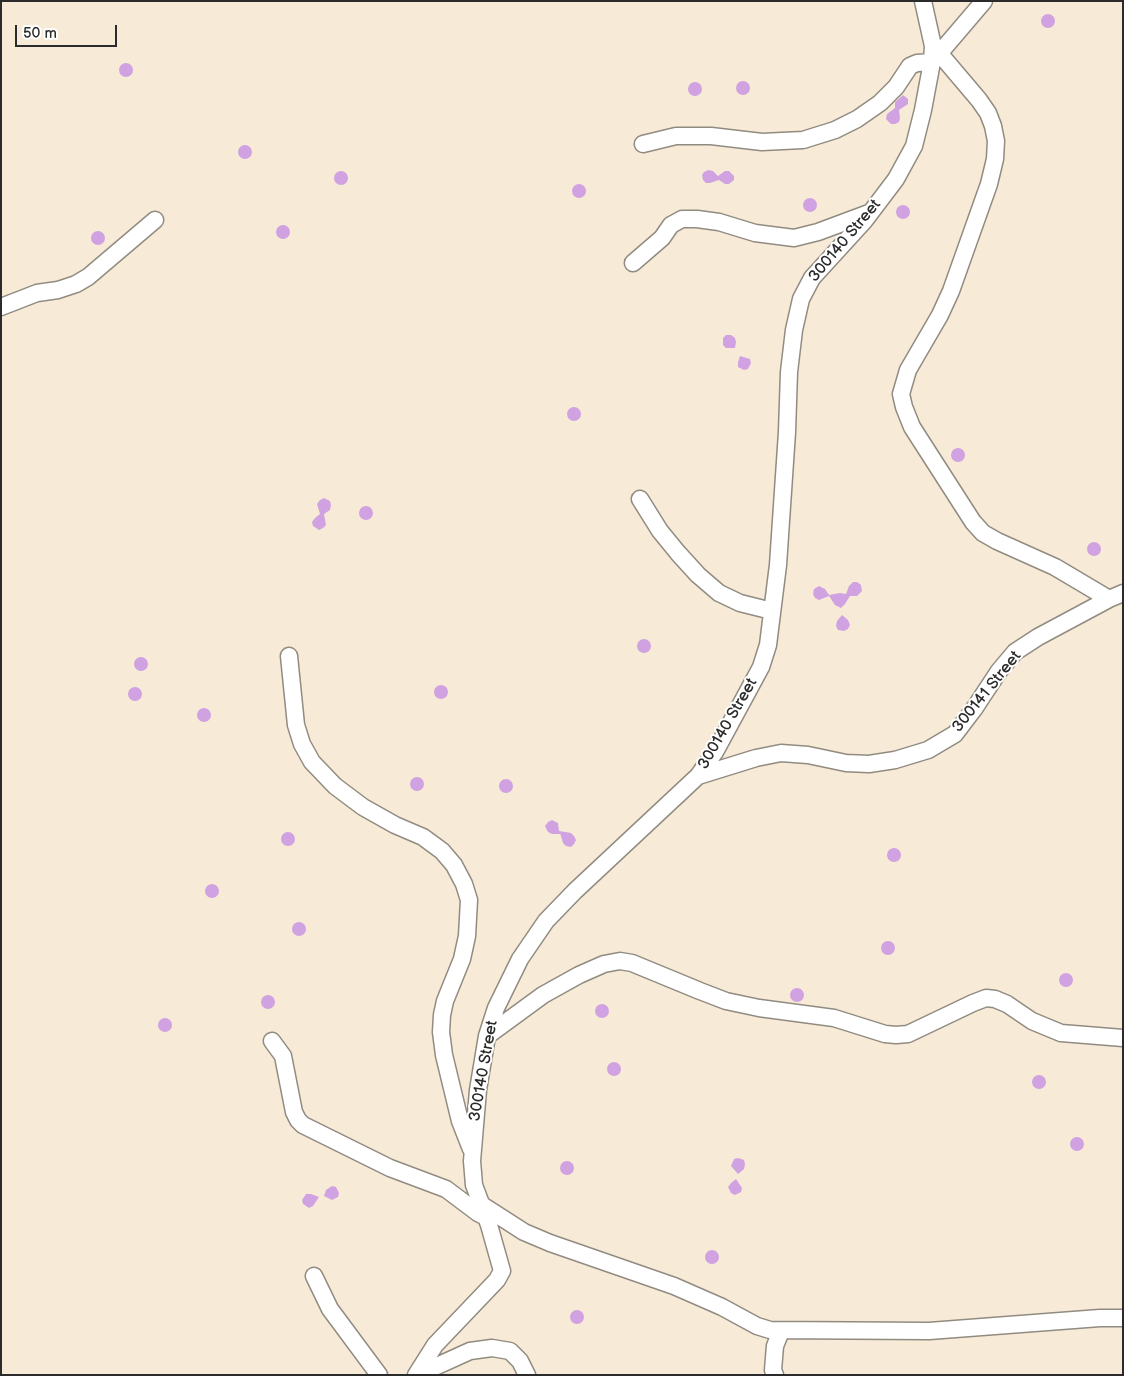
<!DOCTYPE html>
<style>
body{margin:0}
#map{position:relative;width:1124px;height:1376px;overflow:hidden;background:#f7ebd7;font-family:"Balsamiq Sans",sans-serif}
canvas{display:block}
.frame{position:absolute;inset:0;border:2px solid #2b2b2b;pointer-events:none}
.scale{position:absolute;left:15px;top:25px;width:102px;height:22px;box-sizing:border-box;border:2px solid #2b2b2b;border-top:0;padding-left:6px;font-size:15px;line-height:18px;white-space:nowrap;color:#2b2b2b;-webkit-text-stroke:4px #fff;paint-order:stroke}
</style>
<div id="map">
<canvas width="1124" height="1376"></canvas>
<div class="frame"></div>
<div class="scale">50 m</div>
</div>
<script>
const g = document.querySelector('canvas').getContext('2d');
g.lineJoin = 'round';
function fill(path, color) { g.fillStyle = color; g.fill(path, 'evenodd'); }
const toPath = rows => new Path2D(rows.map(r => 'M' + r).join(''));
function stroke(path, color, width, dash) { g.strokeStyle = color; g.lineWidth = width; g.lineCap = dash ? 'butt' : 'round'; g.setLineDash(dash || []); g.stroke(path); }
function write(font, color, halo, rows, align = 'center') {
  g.font = font + ' "Balsamiq Sans",sans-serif'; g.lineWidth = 4; g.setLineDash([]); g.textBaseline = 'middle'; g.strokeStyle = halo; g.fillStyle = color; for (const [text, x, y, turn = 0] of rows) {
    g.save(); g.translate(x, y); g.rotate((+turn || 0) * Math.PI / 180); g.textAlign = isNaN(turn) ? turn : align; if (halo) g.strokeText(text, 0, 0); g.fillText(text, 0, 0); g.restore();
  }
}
fill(toPath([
 '1041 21a7 7 0 1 1 14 0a7 7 0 1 1-14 0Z',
 '119 70a7 7 0 1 1 14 0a7 7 0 1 1-14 0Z',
 '736 88a7 7 0 1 1 14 0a7 7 0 1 1-14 0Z',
 '688 89a7 7 0 1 1 14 0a7 7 0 1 1-14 0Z',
 [903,95,908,99,908,104,899,110,900,118,899,122,895,124,891,124,886,119,887,114,895,108,895,102],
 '238 152a7 7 0 1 1 14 0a7 7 0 1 1-14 0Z',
 [708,170,713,171,718,176,725,171,729,171,734,176,734,180,729,184,725,184,719,180,710,183,706,183,703,180,702,175,704,172],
 '334 178a7 7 0 1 1 14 0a7 7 0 1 1-14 0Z',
 '572 191a7 7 0 1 1 14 0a7 7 0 1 1-14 0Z',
 '803 205a7 7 0 1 1 14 0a7 7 0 1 1-14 0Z',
 '896 212a7 7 0 1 1 14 0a7 7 0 1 1-14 0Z',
 '276 232a7 7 0 1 1 14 0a7 7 0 1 1-14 0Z',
 '91 238a7 7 0 1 1 14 0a7 7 0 1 1-14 0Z',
 [726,335,731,335,735,338,736,342,735,348,726,348,723,345,723,338],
 [740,356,750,359,751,363,748,369,744,370,738,367,738,362],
 '567 414a7 7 0 1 1 14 0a7 7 0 1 1-14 0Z',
 '951 455a7 7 0 1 1 14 0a7 7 0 1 1-14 0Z',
 [324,498,330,501,331,505,330,510,324,514,326,525,323,528,319,530,313,526,312,522,315,518,320,514,317,504,320,500],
 '359 513a7 7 0 1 1 14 0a7 7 0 1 1-14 0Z',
 '1087 549a7 7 0 1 1 14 0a7 7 0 1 1-14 0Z',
 [853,582,857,582,861,585,862,591,857,596,850,596,845,604,841,608,835,605,829,596,819,600,815,598,813,594,814,589,819,586,825,589,829,595,840,593,846,594,849,586],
 [842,615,848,620,850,625,848,629,844,631,838,630,836,626,837,621],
 '637 646a7 7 0 1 1 14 0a7 7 0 1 1-14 0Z',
 '134 664a7 7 0 1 1 14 0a7 7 0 1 1-14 0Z',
 '434 692a7 7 0 1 1 14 0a7 7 0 1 1-14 0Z',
 '128 694a7 7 0 1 1 14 0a7 7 0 1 1-14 0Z',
 '197 715a7 7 0 1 1 14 0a7 7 0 1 1-14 0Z',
 '410 784a7 7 0 1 1 14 0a7 7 0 1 1-14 0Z',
 '499 786a7 7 0 1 1 14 0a7 7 0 1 1-14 0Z',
 [552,820,558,823,559,831,571,833,574,836,576,840,574,844,571,847,566,846,563,843,560,833,560,834,552,834,548,832,545,826,548,822],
 '281 839a7 7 0 1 1 14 0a7 7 0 1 1-14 0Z',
 '887 855a7 7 0 1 1 14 0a7 7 0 1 1-14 0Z',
 '205 891a7 7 0 1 1 14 0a7 7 0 1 1-14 0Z',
 '292 929a7 7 0 1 1 14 0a7 7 0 1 1-14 0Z',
 '881 948a7 7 0 1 1 14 0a7 7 0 1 1-14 0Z',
 '1059 980a7 7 0 1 1 14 0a7 7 0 1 1-14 0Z',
 '790 995a7 7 0 1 1 14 0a7 7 0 1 1-14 0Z',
 '261 1002a7 7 0 1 1 14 0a7 7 0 1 1-14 0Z',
 '595 1011a7 7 0 1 1 14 0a7 7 0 1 1-14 0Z',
 '158 1025a7 7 0 1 1 14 0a7 7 0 1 1-14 0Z',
 '607 1069a7 7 0 1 1 14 0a7 7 0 1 1-14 0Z',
 '1032 1082a7 7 0 1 1 14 0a7 7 0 1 1-14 0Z',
 '1070 1144a7 7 0 1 1 14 0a7 7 0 1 1-14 0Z',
 [738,1158,744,1160,745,1164,744,1169,738,1174,731,1166,734,1159],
 '560 1168a7 7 0 1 1 14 0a7 7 0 1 1-14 0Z',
 [736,1179,742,1188,741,1192,735,1195,731,1193,728,1187,731,1183],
 [332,1186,336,1187,339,1193,338,1197,332,1200,324,1196,326,1190],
 [306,1194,311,1194,319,1197,313,1206,309,1208,303,1204,302,1200],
 '705 1257a7 7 0 1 1 14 0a7 7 0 1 1-14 0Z',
 '570 1317a7 7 0 1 1 14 0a7 7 0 1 1-14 0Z'
]), '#d0a2e2');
const minor = toPath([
 [940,54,979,100,988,113,993,126,996,141,995,159,989,184,951,291,940,315,908,370,901,394,904,407,912,427,973,522,983,533,997,541,1055,567,1109,599],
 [643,144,676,136,711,136,762,142,803,140,835,130,857,119,880,103,896,87,910,66,917,63,932,62,984,1],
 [633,263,662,238,671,225,682,219,697,219,719,222,755,233,794,238,818,232,869,213],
 [1,307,37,293,58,290,76,284,88,277,155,220],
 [640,499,660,531,678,553,698,575,719,593,740,603,772,611],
 [289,656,296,725,302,744,312,762,335,786,363,807,395,825,423,837,442,851,454,865,464,884,469,900,467,936,462,959,445,1001,442,1015,441,1032,444,1055,460,1121,471,1149],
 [698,776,756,758,781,753,808,755,846,763,869,764,895,760,928,750,955,734,974,709,999,671,1015,652,1038,637,1109,599,1123,593],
 [487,1036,543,995,579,975,604,964,620,961,632,963,700,991,726,1001,759,1008,834,1018,885,1034,896,1035,908,1034,973,1003,986,998,995,999,1007,1004,1032,1021,1061,1033,1123,1038],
 [272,1041,283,1056,294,1112,298,1120,303,1125,390,1168,446,1189,478,1213,486,1217],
 [482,1205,524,1232,550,1243,674,1286,722,1307,757,1326,770,1330,929,1331,1100,1318,1123,1318],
 [314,1276,330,1309,379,1375],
 [416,1375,435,1345,497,1280,502,1271,489,1225,474,1185,472,1161,478,1090,487,1036,496,1008,520,959,546,921,575,891,698,776,715,752,761,667,768,645,778,565,787,432,789,372,794,330,801,299,812,278,865,220,896,179,914,146,923,110,932,62,933,46,923,1],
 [417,1375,470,1351,492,1348,510,1351,520,1361,527,1375],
 [775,1375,773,1370,775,1346,781,1331]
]);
stroke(minor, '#918b81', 19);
stroke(minor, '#fff', 16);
write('16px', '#2b2b2b', '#fff', [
 ["300140 Street",845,241,-50],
 ["300141 Street",987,692,-51],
 ["300140 Street",728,724,-60],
 ["300140 Street",484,1071,-80]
]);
</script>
